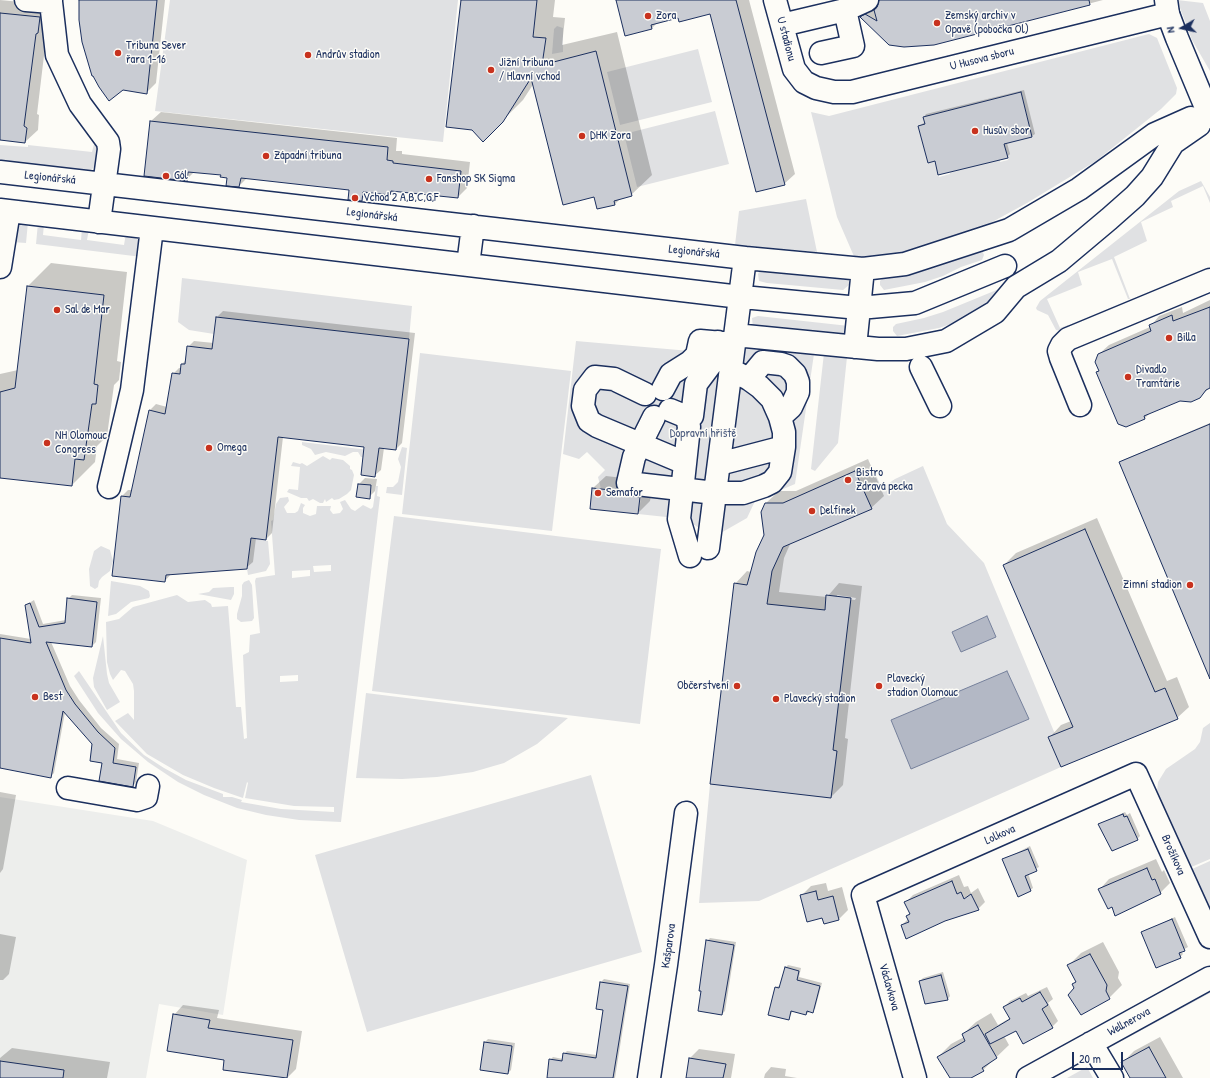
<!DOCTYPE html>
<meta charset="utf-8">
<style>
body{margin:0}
#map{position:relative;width:1210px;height:1078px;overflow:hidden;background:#fdfcf7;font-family:"Patrick Hand",sans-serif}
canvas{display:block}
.north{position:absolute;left:1162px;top:8px;width:40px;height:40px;-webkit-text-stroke:3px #fdfcf7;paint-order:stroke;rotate:261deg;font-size:11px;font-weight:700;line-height:16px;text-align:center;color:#1b2f5e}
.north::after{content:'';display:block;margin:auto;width:14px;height:18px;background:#1b2f5e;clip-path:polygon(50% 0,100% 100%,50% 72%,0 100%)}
.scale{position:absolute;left:1072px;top:1052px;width:51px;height:18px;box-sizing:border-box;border:2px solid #1b2f5e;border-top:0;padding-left:5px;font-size:12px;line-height:14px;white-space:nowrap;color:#1b2f5e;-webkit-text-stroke:3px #fdfcf7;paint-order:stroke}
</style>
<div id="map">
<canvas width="1210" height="1078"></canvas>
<div class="north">N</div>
<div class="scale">20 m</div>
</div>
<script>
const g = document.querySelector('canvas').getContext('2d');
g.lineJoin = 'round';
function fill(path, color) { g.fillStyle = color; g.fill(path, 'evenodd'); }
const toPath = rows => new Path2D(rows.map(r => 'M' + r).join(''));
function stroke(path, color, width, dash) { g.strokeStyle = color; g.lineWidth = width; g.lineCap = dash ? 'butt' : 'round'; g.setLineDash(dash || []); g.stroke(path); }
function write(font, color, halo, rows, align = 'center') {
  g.font = font + ' "Patrick Hand",sans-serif'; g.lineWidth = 3; g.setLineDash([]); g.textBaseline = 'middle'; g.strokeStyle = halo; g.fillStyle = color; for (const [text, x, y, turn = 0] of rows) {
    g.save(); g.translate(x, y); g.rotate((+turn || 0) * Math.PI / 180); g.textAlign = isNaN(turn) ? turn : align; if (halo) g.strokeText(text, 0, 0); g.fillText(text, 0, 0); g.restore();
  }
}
fill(toPath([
 [0,797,153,821,247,860,223,1015,159,1004,146,1078,0,1078]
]), '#edeeec');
fill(toPath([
 [170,0,458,0,443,142,155,111],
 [1177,0,1203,3,1210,21,1210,71,1192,40],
 [557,26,563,28,563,52,552,54,554,29],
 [1149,34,1157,38,1177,88,1176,94,1161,109,1096,161,1027,203,961,239,886,262,856,261,837,217,811,112,829,116],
 [1021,92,1032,137,1004,144,1008,160,1000,162,1000,160,950,172,950,174,939,177,935,161,928,163,918,126,925,124,923,117],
 [698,49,712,102,620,125,607,72],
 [715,111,729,164,637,187,624,134],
 [97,143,100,152,96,165,89,172,0,162,0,145,28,147,28,145,92,152,94,144],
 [1201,181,1210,197,1210,203,1203,186,1171,201,1173,207,1141,222,1147,241,1114,257,1130,299,1128,299,1112,259,1078,272,1082,285,1047,299,1060,328,1068,325,1070,329,1062,331,1056,330,1048,315,1037,310,1036,308,1040,301,1179,191],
 [806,199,817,252,735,245,739,211],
 [28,222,26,243,12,242,15,230,18,226],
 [38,223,44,224,43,235,81,240,82,228,89,229,87,240,124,245,126,233,139,240,142,257,36,244],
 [982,250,984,255,982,260,961,267,943,276,925,282,884,290,880,285,880,281,883,278],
 [760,270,845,278,849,280,849,285,843,290,767,283,759,281,758,274],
 [182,278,412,306,409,339,216,317,214,334,189,330,178,322],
 [999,289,1001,294,988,307,957,322,939,328,897,336,893,331,893,327,896,324,924,318,943,312],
 [758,316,849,326,851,337,753,328,752,318],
 [576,341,690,351,691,346,815,347,795,484,755,501,747,518,719,534,707,533,685,519,638,514,642,494,601,489,598,477,605,470,587,452,579,459,563,454],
 [420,353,571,371,552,531,402,514],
 [824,353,847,357,838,443,815,471,811,469],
 [302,442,377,451,370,457,361,457,358,452,353,452,345,456,326,452,315,455,311,449,302,445],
 [402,447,407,448,402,495,386,493,387,487,393,487,398,482,401,467,398,459],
 [323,456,330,460,332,458,343,460,350,466,350,469,352,470,354,475,351,490,347,494,339,499,334,500,332,498,326,502,325,499,323,503,320,503,313,499,309,501,307,498,301,498,287,492,289,489,298,490,300,467,291,466,293,462,300,464,302,463,307,466],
 [923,466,947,524,984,563,1055,734,1048,737,1061,767,759,901,699,903,710,784,734,583,747,585,756,552,764,535,761,512,765,503,783,503,855,471,859,479,874,471,882,488,895,479],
 [376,486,378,486,377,496,380,497,341,822,299,820,266,815,237,808,204,795,178,782,148,762,121,739,98,713,74,676,79,671,121,733,144,755,164,768,186,780,223,794,223,797,232,797,242,800,241,802,281,809,334,812,334,807,294,806,245,798,248,783,247,782,243,798,214,788,183,775,147,754,115,721,128,713,134,720,134,691,133,684,125,671,121,670,113,680,110,674,107,662,106,622,119,619,133,607,177,595,188,602,205,600,211,604,212,607,228,606,236,707,241,707,244,739,247,738,243,655,249,652,250,635,260,633,255,581,256,578,275,575,271,521,273,520,276,504,280,498,288,497,289,501,284,507,287,513,295,513,298,511,301,503,305,505,303,508,303,513,310,516,316,514,317,506,331,506,330,510,333,514,340,513,343,509,340,502,345,500,351,509,355,511,363,505,371,509,373,507],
 [331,565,331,571,314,572,313,566],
 [310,570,310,576,292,578,292,571],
 [298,675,298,681,280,682,280,676],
 [394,516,661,549,640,724,372,691],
 [251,538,268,541,270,564,266,571,248,575,247,569],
 [101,546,110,550,113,561,110,571,102,577,99,581,98,587,95,589,90,586,89,569,94,551],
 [249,580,252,585,254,618,252,621,241,622,237,619,237,614,242,596,242,585,244,582],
 [111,581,140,586,149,591,150,596,149,598,131,602,116,614,108,616],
 [231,587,234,587,234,594,231,600,198,594,209,592,213,588],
 [103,636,107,674,109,683,120,702,107,710,94,687,93,678],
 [366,693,568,718,537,744,504,763,473,772,437,777,402,779,356,778],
 [1210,723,1210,859,1189,868,1157,792,1158,782,1166,769,1195,749,1200,742,1203,728],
 [591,775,642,952,367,1032,315,855],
 [1210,861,1210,916,1190,870],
 [1210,988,1210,993,1109,1048,1106,1044],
 [1087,1067,1093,1078,1067,1078]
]), '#e0e1e3');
const water = toPath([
 [987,616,996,637,961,652,952,632,987,616],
 [1007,671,1029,719,911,769,891,720,1007,671]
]);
fill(water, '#b3b8c5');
stroke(water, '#76819c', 1);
fill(toPath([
 [0,0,52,5,48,22,37,114,39,115,38,130,25,142,0,139],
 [81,0,165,0,156,83,146,93],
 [462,0,555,0,553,17,565,18,562,45,617,32,652,175,631,195,621,198,615,204,595,196,534,83,523,100,483,140],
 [617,0,749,0,795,174,784,184,711,13,679,17,658,22,652,28],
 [880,0,1103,0,934,44,862,17,871,8,877,7],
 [1024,90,1035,134,1032,136,1007,143,1010,154,1007,157,935,160,919,126,925,122,924,117,926,114],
 [161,112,397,138,396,151,402,151,402,154,470,162,467,188,458,197,394,190,390,194,370,192,361,200,350,189,247,178,239,186,222,175,195,171,186,180,151,121],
 [51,263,127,272,117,361,121,362,119,380,114,385,107,436,97,446,95,462,72,485,0,477,0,374,18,370,28,286],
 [1210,300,1210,387,1200,397,1180,400,1150,413,1145,418,1097,373,1099,371,1099,354,1109,345,1150,327,1159,316,1182,307,1183,313],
 [223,311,415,333,402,443,396,449,384,448,381,470,374,476,366,446,283,437,272,533,266,539,256,538,253,562,246,568,171,574,165,581,113,575,122,496,128,490,132,490,150,410,156,404,167,407,173,374,179,368,182,368,182,364,186,360,188,347,194,341,214,343,217,317],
 [1210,423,1210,668,1120,462,1123,460],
 [868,459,884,496,871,508,791,542,784,558,779,592,827,597,839,583,862,586,845,738,848,739,843,785,831,797,735,584,747,571,751,572,765,535,766,503,779,491,796,491],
 [837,595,856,598,855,600,837,598],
 [606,476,632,479,653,485,650,501,638,513,593,488],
 [365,478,377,479,375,491,369,497,359,484],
 [1097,518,1167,681,1177,677,1189,707,1177,718,1050,737,1061,725,1071,721,1004,565,1016,553],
 [72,595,101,598,96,642,92,646,51,642,70,686,79,700,101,728,119,744,117,759,139,763,136,782,133,786,65,712,54,773,50,777,0,767,0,634,31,639,26,605,34,600,43,624,66,620,68,599],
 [0,792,16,795,3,869,0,873],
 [1125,812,1127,815,1130,813,1140,836,1137,839,1104,836,1099,824],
 [1030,846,1039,867,1028,873,1033,888,1030,890,1003,860],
 [1156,859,1162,872,1164,870,1170,883,1160,893,1100,889,1109,879],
 [959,875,964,887,968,886,971,893,978,888,985,902,978,909,902,925,908,919,907,916,910,913,906,902,913,895],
 [826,883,828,891,842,887,848,910,839,919,824,923,823,917,801,896,811,886],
 [1175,917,1188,947,1181,951,1183,954,1180,957,1142,933],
 [0,934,16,937,9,974,3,980,0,980],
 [710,938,736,942,725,1011,722,1014,702,990,707,941],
 [1103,942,1119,972,1118,978,1122,985,1109,998,1076,988,1074,984,1077,981,1068,966,1081,953],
 [788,965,801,968,799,977,822,983,815,1009,806,1014,793,1010,789,1019,776,987,781,985,785,968],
 [943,972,950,996,948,999,936,1002,920,981,923,978],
 [604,979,630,984,615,1078,548,1078,550,1060,553,1057,563,1059,564,1054,567,1051,597,1055,604,1009,597,1008,601,982],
 [1047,987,1053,999,1048,1003,1058,1021,1052,1027,1016,1029,1004,1036,1009,1045,983,1070,959,1078,951,1078,938,1057,951,1044,964,1037,963,1034,976,1022,991,1013,998,1025,1010,1018,1004,1007,1010,1001,1026,993,1028,996],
 [183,1005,219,1010,217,1018,302,1031,296,1069,287,1078,224,1069,225,1059,174,1015],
 [1160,1037,1183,1078,1131,1078,1122,1063,1134,1051],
 [488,1039,515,1043,511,1070,508,1073,481,1069,485,1042],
 [12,1048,110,1062,107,1078,0,1078,0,1058],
 [699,1049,735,1054,731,1078,687,1078,690,1058],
 [771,1067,786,1069,785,1076,797,1078,764,1078,765,1074]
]), '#0003');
const building = toPath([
 [79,0,157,0,147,94,123,90,109,101,99,87,93,76,92,76,82,42,79,20,79,0],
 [461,0,537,0,533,37,546,38,542,65,596,51,632,196,614,201,615,205,597,209,594,197,563,205,531,78,503,122,483,142,472,130,446,127,461,0],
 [616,0,736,0,785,185,756,192,710,14,679,22,678,18,651,25,652,29,625,36,616,0],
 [879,0,1089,0,1090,5,934,45,904,47,889,45,860,17,865,14,877,21,874,10,877,7,879,0],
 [0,13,40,17,38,33,36,34,24,126,27,128,25,143,0,140,0,13],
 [1021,92,1032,137,1004,144,1008,158,938,175,935,161,928,163,918,126,925,124,923,117,1021,92],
 [150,121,388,147,387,160,393,161,393,163,461,171,458,198,391,191,390,195,363,192,362,201,348,200,349,190,241,178,239,187,226,186,227,178,220,177,221,175,188,172,187,181,144,176,150,121],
 [27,286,104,295,94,384,98,385,96,404,92,404,84,460,75,459,72,486,0,478,0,392,15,388,27,286],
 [1210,307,1210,388,1206,390,1200,398,1191,402,1180,401,1144,416,1145,419,1126,427,1118,424,1096,372,1099,371,1095,362,1098,354,1151,331,1149,325,1172,315,1173,321,1210,307],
 [216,317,409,339,396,450,379,448,375,477,361,475,364,447,278,437,266,540,251,538,247,569,166,575,165,582,112,576,121,496,130,497,149,410,165,414,172,373,180,374,181,364,185,364,187,346,212,349,216,317],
 [1210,424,1210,679,1119,462,1210,424],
 [855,471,872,509,783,547,772,571,767,604,825,610,826,595,851,598,833,750,837,751,831,798,710,784,734,583,747,585,756,552,764,535,761,512,765,503,783,503,855,471],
 [358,484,371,485,370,499,356,497,358,484],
 [592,488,619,491,626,495,640,497,638,514,590,509,592,488],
 [1085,529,1155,692,1165,688,1178,719,1061,767,1048,737,1073,727,1003,565,1085,529],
 [67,598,97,602,92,647,46,642,66,690,75,704,98,732,115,748,113,763,136,767,133,787,99,781,102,763,90,761,92,744,63,711,51,778,0,768,0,638,31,643,25,605,30,603,39,627,65,623,67,598],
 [1123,814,1124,817,1127,816,1138,840,1112,851,1098,824,1123,814],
 [1028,849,1037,871,1025,876,1031,891,1018,897,1002,859,1028,849],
 [1147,868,1152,880,1155,879,1161,894,1115,916,1112,907,1108,909,1098,889,1147,868],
 [952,881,957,894,961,892,964,899,971,894,979,910,945,921,906,939,901,925,909,922,906,916,910,914,904,902,952,881],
 [816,891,818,900,833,896,839,920,824,924,822,918,807,922,800,895,816,891],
 [1172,919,1185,951,1179,953,1181,958,1156,968,1141,932,1172,919],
 [706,940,734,945,722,1015,698,1011,701,991,699,991,706,940],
 [1090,954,1107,985,1106,991,1110,999,1081,1015,1068,995,1074,988,1072,984,1076,982,1067,965,1090,954],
 [785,967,799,971,797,980,820,986,813,1013,807,1011,806,1015,791,1011,789,1020,768,1015,775,987,779,988,785,967],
 [941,975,948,1000,925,1004,919,981,941,975],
 [600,982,628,986,613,1078,547,1078,549,1059,562,1061,563,1053,596,1058,603,1010,596,1009,600,982],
 [1040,992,1048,1005,1042,1009,1053,1028,1023,1044,1016,1031,990,1044,985,1034,1010,1019,1003,1007,1020,998,1022,1002,1040,992],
 [173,1014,210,1020,208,1028,293,1040,287,1078,223,1070,224,1060,167,1051,173,1014],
 [978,1025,997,1058,982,1068,984,1071,971,1078,950,1078,937,1057,965,1041,962,1034,978,1025],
 [484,1042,512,1046,508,1074,480,1070,484,1042],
 [1149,1047,1166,1078,1130,1078,1121,1062,1149,1047],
 [689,1058,726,1064,723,1078,686,1078,689,1058],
 [0,1061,64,1070,63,1078,0,1078,0,1061]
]);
fill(building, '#c9ccd3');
stroke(building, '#1b2f5e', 1);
const minor = toPath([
 [26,0,51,2,51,0],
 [775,0,794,69,804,82,816,88,834,92,852,92,864,89,1168,14],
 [51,2,57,55,80,104,108,142,109,149,99,222],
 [782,25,845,10,867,0],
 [821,53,853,46,845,10],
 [0,172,745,258,863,269,905,264,1009,230,1079,189,1155,134,1191,118],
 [0,210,732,296,859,308,915,303,1005,266],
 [468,265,473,226],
 [0,267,9,211],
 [735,335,878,349,906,349,946,341,995,312,1016,287,1059,261,1109,219,1135,196,1152,177,1173,143,1199,125],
 [855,347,863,269],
 [921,367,940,406],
 [749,379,763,362,781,364,787,366,795,374,798,382,798,392,791,407,780,417],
 [663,389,671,374,690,362,697,355,700,341,734,344],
 [645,394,614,379,595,377,585,390,583,406,589,421,597,426,685,463],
 [1080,405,1061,358,1059,351,1062,345,1068,339,1210,280],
 [670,410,687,417,689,427,679,519,690,556],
 [692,416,696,384,714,360,718,342],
 [654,417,634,457,628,483,715,493,743,493,764,486,772,482,780,472,784,447,784,432,780,417,772,399,760,387,749,379,731,370],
 [719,464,784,447],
 [109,487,132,390,152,228],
 [708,548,745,258],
 [68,788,137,800,146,797,148,786],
 [1091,1043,1112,1078],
 [649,1078,666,965,686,813],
 [915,1078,863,895,1136,774,1210,937],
 [1028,1078,1210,978]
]);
const major = toPath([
 [1166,0,1168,14,1177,38,1210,117]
]);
stroke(minor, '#1b2f5e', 25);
stroke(major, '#1b2f5e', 25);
stroke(minor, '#fdfcf7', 22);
stroke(major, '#fdfcf7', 22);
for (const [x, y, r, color] of [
 [648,16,4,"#c8321e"],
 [937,23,4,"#c8321e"],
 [118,53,4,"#c8321e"],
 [308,55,4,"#c8321e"],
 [491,70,4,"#c8321e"],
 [975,131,4,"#c8321e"],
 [582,136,4,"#c8321e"],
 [266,156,4,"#c8321e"],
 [166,176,4,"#c8321e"],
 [429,179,4,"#c8321e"],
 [355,198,4,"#c8321e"],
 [57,310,4,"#c8321e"],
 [1169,338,4,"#c8321e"],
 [1128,377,4,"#c8321e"],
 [47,443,4,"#c8321e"],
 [209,448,4,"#c8321e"],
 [848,480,4,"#c8321e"],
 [598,493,4,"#c8321e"],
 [812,511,4,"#c8321e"],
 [1190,585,4,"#c8321e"],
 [737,686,4,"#c8321e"],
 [879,686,4,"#c8321e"],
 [35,697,4,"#c8321e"],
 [776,699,4,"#c8321e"]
]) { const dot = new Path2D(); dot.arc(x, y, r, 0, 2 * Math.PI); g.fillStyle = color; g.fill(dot); stroke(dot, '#fdfcf7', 1.5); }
write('12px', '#1b2f5e', '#fdfcf7', [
 ["Zora",656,16],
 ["Zemský archiv v",945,16],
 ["Opavě (pobočka Ol)",945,30],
 ["Tribuna Sever",126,46],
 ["řara 1-16",126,60],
 ["Andrův stadion",316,55],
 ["Jižní tribuna",499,63],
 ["/ Hlavní vchod",499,77],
 ["Husův sbor",983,131],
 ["DHK Zora",590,136],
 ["Západní tribuna",274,156],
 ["Gól",174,176],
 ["Fanshop SK Sigma",437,179],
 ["Vchod 2 A,B,C,G,F",363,198],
 ["Sal de Mar",65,310],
 ["Billa",1177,338],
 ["Divadlo",1136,370],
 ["Tramtárie",1136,384],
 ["NH Olomouc",55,436],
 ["Congress",55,450],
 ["Omega",217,448],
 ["Bistro",856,473],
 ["Zdravá pecka",856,487],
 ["Semafor",606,493],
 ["Delfínek",820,511],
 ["Zimní stadion",1182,585,"right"],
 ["Plavecký",887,679],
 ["stadion Olomouc",887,693],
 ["Občerstvení",729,686,"right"],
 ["Best",43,697],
 ["Plavecký stadion",784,699]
], 'left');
write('12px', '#1b2f5e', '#fdfcf7', [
 ["U stadionu",786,39,75],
 ["U Husova sboru",982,59,-14],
 ["Legionářská",50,178,6],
 ["Legionářská",372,215,7],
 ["Legionářská",694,252,6],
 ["Lolkova",1000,835,-24],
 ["Brožíkova",1173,855,66],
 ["Kašparova",669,946,-82],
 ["Václavkova",889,987,74],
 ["Wellnerova",1129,1022,-29]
]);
write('12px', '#4c5c7f', '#fdfcf7', [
 ["Dopravní hřiště",703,434]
]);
</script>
